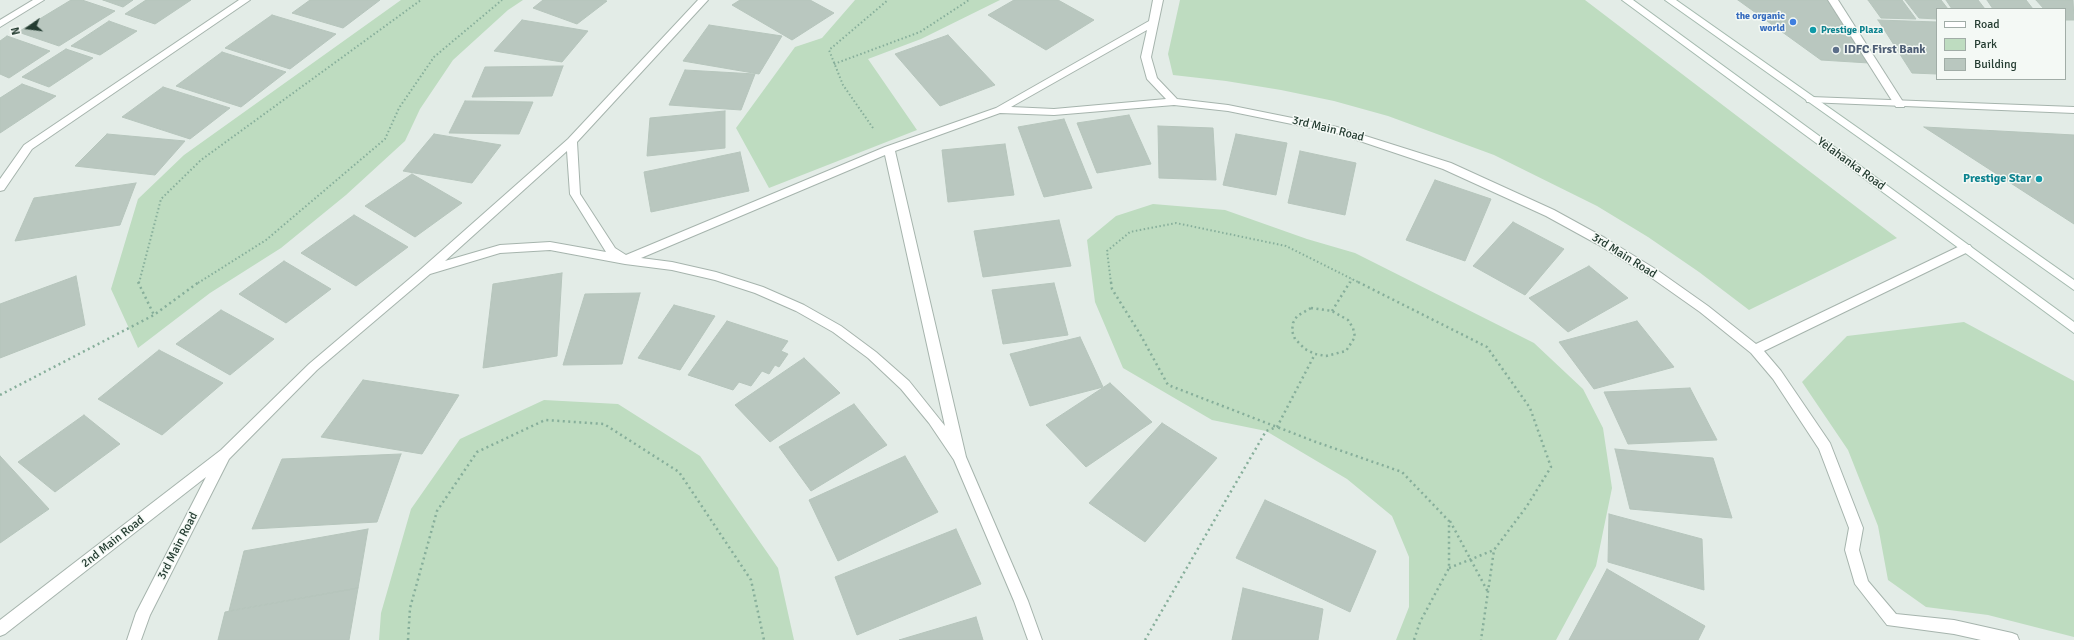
<!DOCTYPE html>
<style>
body{margin:0}
#map{position:relative;width:2074px;height:640px;overflow:hidden;background:#e3ece7;font-family:Signika,sans-serif}
canvas{display:block}
.legend{position:absolute;left:1936px;top:8px;width:130px;height:72px;box-sizing:border-box;background:#f4f9f5;border:1px solid #a1ada7;margin:0;padding:5px 7px;list-style:none;font-size:12px;color:#243c31}
.legend li{display:flex;align-items:center;gap:8px;height:20px}
.legend b{width:20px;border:1px solid #a1ada7}
.north{position:absolute;left:8px;top:8px;width:40px;height:40px;-webkit-text-stroke:3px #f4f9f5;paint-order:stroke;rotate:256deg;font-size:11px;font-weight:700;line-height:16px;text-align:center;color:#243c31}
.north::after{content:'';display:block;margin:auto;width:14px;height:18px;background:#243c31;clip-path:polygon(50% 0,100% 100%,50% 72%,0 100%)}
</style>
<div id="map">
<canvas width="2074" height="640"></canvas>
<ul class="legend">
<li><b style="height:5px;background:#fff"></b>Road</li>
<li><b style="height:11px;background:#bedcc0"></b>Park</li>
<li><b style="height:11px;background:#b9c7bf"></b>Building</li>
</ul>
<div class="north">N</div>
</div>
<script>
const g = document.querySelector('canvas').getContext('2d');
g.lineJoin = 'round';
function fill(path, color) { g.fillStyle = color; g.fill(path, 'evenodd'); }
const toPath = rows => new Path2D(rows.map(r => 'M' + r).join(''));
function stroke(path, color, width, dash) { g.strokeStyle = color; g.lineWidth = width; g.lineCap = dash ? 'butt' : 'round'; g.setLineDash(dash || []); g.stroke(path); }
function write(font, color, halo, rows, align = 'center') {
  g.font = font + ' Signika,sans-serif'; g.lineWidth = 3; g.setLineDash([]); g.textBaseline = 'middle'; g.strokeStyle = halo; g.fillStyle = color; for (const [text, x, y, turn = 0] of rows) {
    g.save(); g.translate(x, y); g.rotate((+turn || 0) * Math.PI / 180); g.textAlign = isNaN(turn) ? turn : align; if (halo) g.strokeText(text, 0, 0); g.fillText(text, 0, 0); g.restore();
  }
}
fill(toPath([
 [401,0,523,0,508,10,453,60,420,109,405,141,346,195,281,248,210,293,138,348,111,289,138,199,184,155],
 [855,0,1000,0,921,39,868,59,917,130,769,188,736,128,795,47,822,38],
 [1180,0,1585,0,1897,238,1749,310,1699,272,1648,237,1597,206,1494,155,1388,116,1334,101,1281,90,1226,81,1173,75,1168,54],
 [1153,204,1225,210,1307,239,1355,253,1534,343,1583,389,1603,428,1612,488,1596,566,1556,640,1396,640,1409,607,1409,557,1392,516,1347,479,1266,431,1212,420,1123,368,1095,302,1087,240,1116,216],
 [1964,322,2074,381,2074,637,1988,615,1926,607,1888,580,1878,526,1848,450,1802,382,1847,336],
 [544,400,618,404,700,456,778,568,794,640,379,640,381,613,411,509,460,439]
]), '#bedcc0');
const building = toPath([
 [71,0,82,0,115,11,59,46,18,32,71,0],
 [103,0,133,0,123,7,103,0],
 [146,0,191,0,155,24,125,14,146,0],
 [310,0,380,0,343,28,292,13,310,0],
 [543,0,603,0,607,1,577,24,533,8,543,0],
 [740,0,810,0,834,13,792,40,732,5,740,0],
 [1014,0,1058,0,1094,20,1046,50,988,15,1014,0],
 [1738,0,1827,0,1869,63,1821,60,1738,0],
 [1868,0,1902,0,1916,19,1881,18,1868,0],
 [1905,0,1941,0,1948,9,1937,9,1937,19,1919,18,1905,0],
 [1946,0,1978,0,1985,9,1952,9,1946,0],
 [1987,0,2026,0,2033,9,1993,9,1987,0],
 [2036,0,2073,0,2074,20,2065,20,2065,9,2044,9,2036,0],
 [272,15,336,34,290,69,225,48,272,15],
 [522,20,588,31,562,62,494,51,522,20],
 [1878,20,1937,22,1937,74,1912,73,1878,20],
 [109,21,137,31,100,55,71,46,109,21],
 [709,25,782,36,759,74,683,61,709,25],
 [948,35,995,85,940,106,895,54,948,35],
 [7,36,50,51,9,78,0,74,0,41,7,36],
 [66,49,93,58,49,87,22,77,66,49],
 [222,52,286,72,241,107,176,86,222,52],
 [563,66,552,96,472,97,485,67,563,66],
 [685,70,755,74,741,110,669,105,685,70],
 [22,84,56,96,0,133,0,98,22,84],
 [163,87,230,108,190,139,122,117,163,87],
 [465,101,533,102,519,134,449,133,465,101],
 [725,111,725,148,647,156,650,118,725,111],
 [1129,115,1151,164,1097,173,1077,123,1129,115],
 [1064,119,1092,188,1044,197,1018,127,1064,119],
 [1158,126,1213,128,1216,180,1159,178,1158,126],
 [1924,127,2074,135,2074,224,1924,127],
 [107,134,185,141,155,175,75,166,107,134],
 [434,134,501,145,472,183,403,171,434,134],
 [1236,134,1287,143,1276,195,1223,185,1236,134],
 [1005,144,1014,195,948,202,942,150,1005,144],
 [1300,151,1356,163,1345,215,1288,203,1300,151],
 [740,152,749,191,651,212,644,172,740,152],
 [412,174,462,203,415,237,365,206,412,174],
 [1435,180,1491,199,1465,261,1406,240,1435,180],
 [136,183,120,225,15,241,34,198,136,183],
 [354,215,408,247,356,286,301,253,354,215],
 [1059,220,1071,266,983,277,974,231,1059,220],
 [1513,222,1564,249,1525,295,1473,266,1513,222],
 [284,261,331,289,286,323,239,294,284,261],
 [1589,266,1628,298,1568,332,1529,298,1589,266],
 [562,273,557,356,483,368,493,284,562,273],
 [76,276,85,325,0,358,0,304,76,276],
 [1054,283,1068,335,1003,344,992,290,1054,283],
 [640,293,622,364,563,365,585,294,640,293],
 [674,305,715,316,680,370,638,358,674,305],
 [221,310,274,339,230,375,176,344,221,310],
 [727,321,788,341,781,351,788,354,779,367,775,365,769,374,762,371,751,386,739,382,733,390,688,375,727,321],
 [1637,321,1674,367,1594,389,1559,342,1637,321],
 [1080,337,1103,387,1030,406,1010,354,1080,337],
 [159,350,223,383,162,435,98,399,159,350],
 [804,358,840,393,770,442,735,405,804,358],
 [363,380,459,395,422,454,321,437,363,380],
 [1110,383,1152,422,1086,467,1046,425,1110,383],
 [1690,388,1717,440,1628,444,1604,392,1690,388],
 [854,404,887,445,811,491,779,447,854,404],
 [84,415,120,444,55,492,18,462,84,415],
 [1162,423,1217,458,1145,542,1089,503,1162,423],
 [1615,449,1713,458,1732,518,1630,509,1615,449],
 [401,454,377,522,252,529,282,459,401,454],
 [0,456,49,509,0,543,0,456],
 [905,456,938,512,838,561,809,500,905,456],
 [1265,500,1376,551,1350,612,1236,558,1265,500],
 [1609,514,1702,539,1704,590,1608,562,1609,514],
 [368,529,358,588,229,611,244,551,368,529],
 [956,529,981,584,857,635,835,577,956,529],
 [1607,569,1705,626,1698,640,1569,640,1607,569],
 [358,588,349,640,218,640,225,612,358,588],
 [1243,588,1323,609,1318,640,1232,640,1243,588],
 [976,617,983,640,899,640,976,617]
]);
fill(building, '#b9c7bf');
stroke(building, '#b6c5bc', 1);
const service = toPath([
 [1828,0,1838,0,1905,105,1904,107,1896,107,1828,0]
]);
const minor = toPath([
 [33,0,44,0,0,27,0,20,33,0],
 [239,0,250,0,32,149,4,190,0,191,0,179,24,145,239,0],
 [698,0,708,0,577,142,580,194,615,248,626,255,885,147,996,108,1149,21,1153,0,1163,0,1151,57,1157,78,1177,99,1228,105,1337,127,1451,163,1554,210,1605,238,1657,270,1708,306,1756,344,1962,245,1970,245,1972,248,1970,251,1764,351,1781,371,1830,443,1863,528,1859,550,1868,581,1896,614,1954,620,2012,633,2017,635,2019,640,1981,640,1954,634,1887,625,1855,584,1845,550,1849,528,1819,449,1773,379,1751,353,1700,312,1649,276,1597,244,1546,216,1443,169,1336,133,1228,111,1174,105,1054,115,1000,113,895,151,966,457,1028,601,1042,640,1028,640,1014,601,954,460,929,423,901,389,868,358,833,332,796,311,755,293,715,280,672,270,625,264,550,250,500,253,430,274,317,370,229,459,150,615,141,640,127,640,136,613,206,477,5,634,0,636,0,620,221,450,309,364,421,269,568,139,698,0],
 [1147,30,1141,57,1147,79,1166,99,1054,109,1011,107,1147,30],
 [567,151,570,194,606,252,550,242,500,245,445,261,567,151],
 [885,155,945,426,909,381,876,352,841,326,804,305,763,287,716,272,672,262,641,258,885,155],
 [1811,97,2074,107,2074,113,1807,102,1806,100,1811,97]
]);
const secondary = toPath([
 [1622,0,1633,0,2074,322,2074,333,1622,0],
 [1665,0,1676,0,2074,280,2074,290,1665,0]
]);
stroke(service, '#a6b4ad', 2);
stroke(minor, '#a6b4ad', 2);
stroke(secondary, '#a5baaf', 2);
stroke(toPath([
 [834,64,920,32,969,0],
 [873,128,843,85,829,50,888,0],
 [139,283,161,199,201,160,421,0],
 [198,283,266,240,385,139,399,108,434,57,502,0],
 [1111,283,1107,251,1130,232,1176,223,1286,246,1360,283],
 [1350,283,1352,279]
]), '#86ae9a', 2, [1.5, 2.5]);
stroke(toPath([
 [138,282,154,315],
 [1111,282,1112,289,1140,334,1168,385,1316,442,1402,472,1449,521,1449,568,1420,622,1414,640],
 [1358,282,1487,347,1530,408,1551,467,1527,506,1494,550,1481,640],
 [1311,308,1332,311,1348,320,1353,328,1355,337,1346,351,1326,356,1315,354,1305,349,1295,339,1292,331,1293,323,1297,316,1311,308],
 [1332,311,1350,282],
 [0,395,154,315,199,282],
 [1450,521,1488,592],
 [1449,568,1494,550],
 [408,640,410,608,437,511,477,452,545,420,604,424,679,472,751,580,764,640],
 [1145,640,1266,431,1277,427,1315,354]
]), '#86ae9a', 2.5, [2, 3.5]);
fill(service, '#fff');
fill(minor, '#fff');
fill(secondary, '#fff');
for (const [x, y, r, color] of [
 [1793,22,4,"#3f7fe0"],
 [1813,30,4,"#0f9aa8"],
 [1836,50,4,"#5c6f8a"],
 [2039,179,4,"#0f9aa8"]
]) { const dot = new Path2D(); dot.arc(x, y, r, 0, 2 * Math.PI); g.fillStyle = color; g.fill(dot); stroke(dot, '#f4f9f5', 1.5); }
write('bold 10px', '#366cbe', '#f4f9f5', [
 ["the organic",1785,16],
 ["world",1785,28]
], 'right');
write('bold 10px', '#0d838f', '#f4f9f5', [
 ["Prestige Plaza",1821,30]
], 'left');
write('bold 12px', '#4e5e75', '#f4f9f5', [
 ["IDFC First Bank",1844,50]
], 'left');
write('12px', '#243c31', '#f4f9f5', [
 ["3rd Main Road",1328,129,14],
 ["Yelahanka Road",1851,164,36],
 ["3rd Main Road",1624,256,32],
 ["2nd Main Road",113,542,-38],
 ["3rd Main Road",178,546,-63]
]);
write('bold 12px', '#0d838f', '#f4f9f5', [
 ["Prestige Star",2031,179]
], 'right');
</script>
